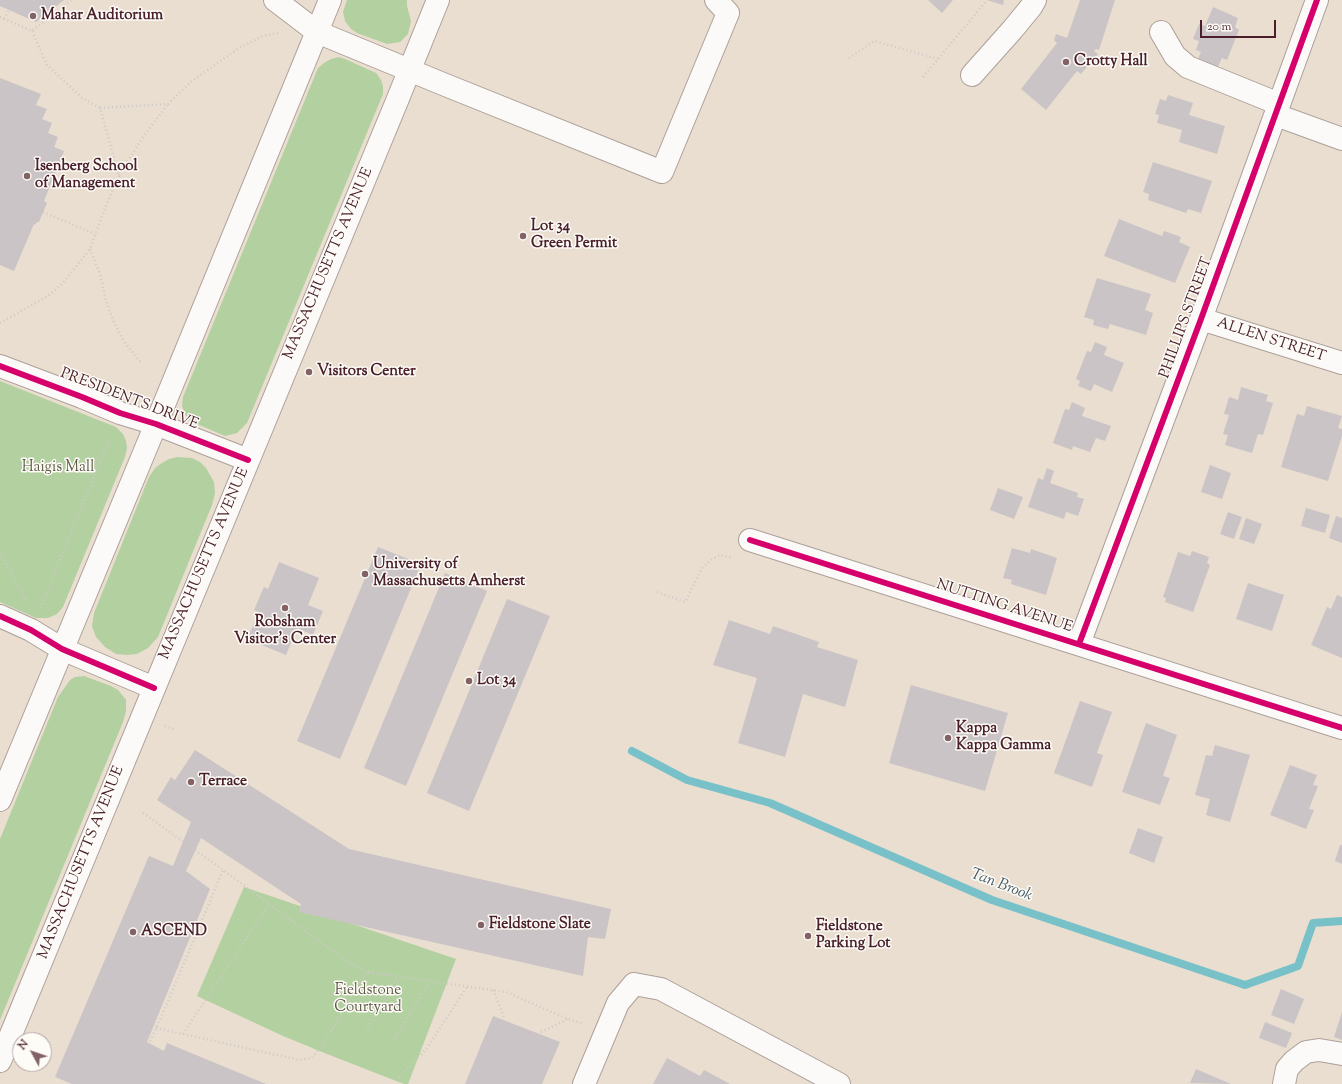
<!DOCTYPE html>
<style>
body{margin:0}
#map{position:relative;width:1342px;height:1084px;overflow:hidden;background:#e9decf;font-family:"Sorts Mill Goudy",serif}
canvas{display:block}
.north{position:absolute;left:12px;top:1032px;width:40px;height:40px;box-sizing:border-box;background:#fdfcf7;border:1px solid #b5a4a5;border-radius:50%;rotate:310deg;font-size:11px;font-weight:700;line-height:16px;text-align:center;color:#4a1f2b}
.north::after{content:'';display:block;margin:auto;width:14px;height:18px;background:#826264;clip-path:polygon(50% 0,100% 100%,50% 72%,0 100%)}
.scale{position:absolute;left:1200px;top:20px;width:76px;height:18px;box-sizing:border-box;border:2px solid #4a1f2b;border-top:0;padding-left:5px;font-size:12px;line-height:14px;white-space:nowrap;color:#4a1f2b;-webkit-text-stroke:3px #fdfcf7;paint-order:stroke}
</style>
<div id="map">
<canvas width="1342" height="1084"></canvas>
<div class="north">N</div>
<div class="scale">20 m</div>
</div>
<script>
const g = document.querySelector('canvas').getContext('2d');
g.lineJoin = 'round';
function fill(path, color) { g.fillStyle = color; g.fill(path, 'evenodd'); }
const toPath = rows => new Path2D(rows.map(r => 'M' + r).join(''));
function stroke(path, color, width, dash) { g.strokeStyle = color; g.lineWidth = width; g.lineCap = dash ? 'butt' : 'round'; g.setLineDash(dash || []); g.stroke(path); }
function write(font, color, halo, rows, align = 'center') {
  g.font = font + ' "Sorts Mill Goudy",serif'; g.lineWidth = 3; g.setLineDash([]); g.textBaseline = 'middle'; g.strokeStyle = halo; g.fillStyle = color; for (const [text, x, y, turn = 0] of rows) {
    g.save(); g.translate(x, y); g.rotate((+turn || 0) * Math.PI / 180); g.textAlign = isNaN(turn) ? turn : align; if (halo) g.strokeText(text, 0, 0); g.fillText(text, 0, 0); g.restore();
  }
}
fill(toPath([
 [347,0,407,0,407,6,411,21,408,34,400,42,387,44,357,33,351,29,345,21,343,12],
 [339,57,345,59,376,73,381,80,383,86,383,94,247,423,237,433,225,436,190,421,185,414,182,406,183,397,318,68,324,63,331,59],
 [0,381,116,427,123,434,126,441,127,448,125,457,63,607,57,614,48,618,36,618,0,602],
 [177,457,192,458,200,462,206,468,214,482,215,493,212,505,158,637,148,648,137,654,127,655,116,654,105,647,96,637,92,626,94,613,149,477,155,468,162,463,169,459],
 [84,676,111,686,118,690,126,700,126,711,123,722,0,1020,0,839,58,697,70,680,75,677],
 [244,887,456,959,408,1084,404,1084,327,1054,283,1036,197,996]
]), '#b3d0a1');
stroke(toPath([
 [632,751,687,780,770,803,992,900,1245,985,1298,966,1313,923,1342,921]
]), '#79c1c9', 8);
fill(toPath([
 [0,0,64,0,36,22,0,6],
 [928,0,953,0,942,13],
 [987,0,1004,0,1003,5],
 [1080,0,1115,0,1099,50,1096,49,1094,51,1098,54,1081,74,1077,71,1046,110,1021,89,1057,43,1054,40,1056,34,1067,38],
 [1213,7,1238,18,1235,27,1239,30,1227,60,1222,58,1217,69,1197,61,1201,52,1196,50,1199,41,1193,39,1199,24,1205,26],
 [0,78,41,94,36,105,47,109,42,119,52,123,48,133,58,137,54,147,64,151,44,201,47,203,39,222,37,222,35,225,34,224,14,271,0,265],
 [1168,95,1193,103,1189,115,1225,126,1217,154,1179,142,1182,130,1157,123,1159,115,1155,114,1160,99,1166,101],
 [1153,162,1212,181,1201,213,1188,209,1186,213,1148,200,1149,194,1143,192],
 [1119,219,1162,236,1164,231,1181,237,1179,242,1190,247,1175,283,1104,256],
 [1097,278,1151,294,1145,310,1153,313,1146,335,1110,324,1108,329,1093,325,1094,320,1084,317],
 [1095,342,1107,347,1104,355,1124,363,1112,392,1094,384,1091,391,1078,386,1080,381,1076,379,1087,351,1091,352],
 [1241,387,1268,395,1266,401,1273,403,1263,435,1258,434,1252,453,1225,445,1228,435,1223,434,1229,415,1224,414,1229,397,1238,400],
 [1072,402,1085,408,1082,416,1111,426,1105,441,1096,438,1090,452,1073,446,1072,450,1053,443,1065,409,1069,410],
 [1307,406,1342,416,1338,428,1342,429,1342,436,1328,481,1281,467,1297,414,1304,416],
 [1210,465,1231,473,1222,499,1201,492],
 [1047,468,1054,471,1050,483,1078,493,1077,497,1084,499,1078,516,1066,512,1064,519,1028,507,1038,478,1043,480],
 [998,488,1023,497,1014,519,990,510],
 [1306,508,1330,515,1325,533,1301,526],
 [1228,512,1242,517,1234,539,1220,534],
 [1336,516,1342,518,1342,543,1329,538],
 [1246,518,1262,524,1254,544,1239,539],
 [378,547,421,564,340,759,297,741],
 [1012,548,1030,553,1031,549,1057,558,1046,595,1011,584,1012,580,1003,578],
 [1192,551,1209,557,1207,563,1210,565,1193,612,1165,602,1166,598,1163,597,1178,552,1190,556],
 [279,562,319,578,308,605,323,611,313,635,297,628,286,655,247,639,259,612,254,610,264,587,268,589],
 [445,573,487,591,406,786,364,768],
 [1248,583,1284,595,1272,631,1236,619],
 [1337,595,1342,597,1342,658,1311,645,1327,607,1331,609],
 [507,599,550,616,469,811,427,793],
 [729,620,770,634,773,626,819,642,817,647,858,660,845,707,803,694,785,757,738,743,757,678,713,665],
 [911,685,1008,713,985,791,889,763],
 [1080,701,1112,712,1097,753,1103,755,1092,787,1054,773],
 [1146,723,1177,735,1163,776,1170,778,1160,805,1122,792],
 [1215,745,1250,755,1230,822,1206,815,1210,799,1195,795,1206,755,1212,756],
 [195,750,349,849,611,909,605,939,588,937,583,976,299,912,301,904,201,838,186,871,210,889,147,1042,164,1051,167,1043,266,1084,72,1084,55,1077,149,856,173,866,191,822,157,800,171,777,175,780],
 [1290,765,1317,775,1313,785,1318,786,1309,809,1314,810,1306,829,1270,815],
 [1138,828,1163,837,1154,863,1129,853],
 [1340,845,1342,845,1342,864,1335,861],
 [1281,989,1304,999,1294,1024,1271,1015],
 [1342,1012,1342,1040,1334,1037],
 [493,1016,560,1042,542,1084,465,1084],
 [1265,1022,1292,1033,1286,1048,1259,1038],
 [667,1058,700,1076,704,1070,730,1084,653,1084],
 [1196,1069,1231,1084,1190,1083]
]), '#cbc4c6');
const minor = toPath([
 [275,0,317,32,443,84,662,172,728,13,716,0],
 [1161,32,1175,56,1188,67,1279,104],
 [972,75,1013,29,1031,7,1035,0],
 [1276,115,1342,139],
 [1201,319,1342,363],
 [0,366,82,397,120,413,156,424,248,460],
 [750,540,1342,728],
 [0,616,31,630,62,649,154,688],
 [1079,644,1201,319,1317,0],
 [584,1084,618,1003,634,984,661,989,839,1084],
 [1284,1084,1287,1069,1294,1061,1306,1052,1319,1050,1342,1054]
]);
const major = toPath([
 [0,800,156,424,330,0],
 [0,1061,397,101,438,0]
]);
stroke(minor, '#aca099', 24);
stroke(major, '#aca099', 24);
stroke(toPath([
 [0,17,32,31,71,0],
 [4,19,9,10],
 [849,58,874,41,938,59],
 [923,77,987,0],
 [100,108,168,104,192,81,239,48,263,36,278,33],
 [119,175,143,137,168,104],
 [43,212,95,234],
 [90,249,100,274,107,305,114,322,123,340,141,363],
 [0,323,48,296,63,283,90,249,107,203,119,176,100,108,82,98,47,65,32,31],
 [0,553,26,600],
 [657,592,685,602,702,568,712,559,720,555,733,558],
 [40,608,111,435],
 [165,726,176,730],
 [143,813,237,880,300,927,347,961,366,972,506,992,568,1019,584,1024],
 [493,990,505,1019],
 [156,1028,299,1060,312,1058,323,1044,366,972],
 [366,1031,398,976],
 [541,1032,568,1019],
 [183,1034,269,904],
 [394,1039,430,981],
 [150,1041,167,1004,223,870],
 [399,1078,427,1048,467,987]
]), '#cfc9c6', 2.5, [1, 3]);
stroke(minor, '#fcfaf8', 22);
stroke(major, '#fcfaf8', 22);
stroke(toPath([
 [0,366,82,397,120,413,156,424,248,460],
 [750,540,1342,728],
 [0,616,31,630,62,649,154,688],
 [1079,644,1201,319,1317,0]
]), '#d6006c', 6);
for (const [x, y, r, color] of [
 [33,16,4,"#826264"],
 [1066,62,4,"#826264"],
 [27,176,4,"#826264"],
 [523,236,4,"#826264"],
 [309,372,4,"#826264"],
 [365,574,4,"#826264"],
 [285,608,4,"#826264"],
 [469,681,4,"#826264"],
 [948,738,4,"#826264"],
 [191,782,4,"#826264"],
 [481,925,4,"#826264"],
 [133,932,4,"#826264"],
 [808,936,4,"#826264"]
]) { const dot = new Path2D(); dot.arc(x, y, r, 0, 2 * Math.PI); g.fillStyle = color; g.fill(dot); stroke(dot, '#fdfcf7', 1.5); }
write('bold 15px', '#4a1f2b', '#fdfcf7', [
 ["Mahar Auditorium",41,16],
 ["Crotty Hall",1074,62],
 ["Isenberg School",35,167],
 ["of Management",35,184],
 ["Lot 34",531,227],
 ["Green Permit",531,244],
 ["Visitors Center",317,372],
 ["University of",373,565],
 ["Massachusetts Amherst",373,582],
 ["Robsham",285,623,"center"],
 ["Visitor's Center",285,640,"center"],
 ["Lot 34",477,681],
 ["Kappa",956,729],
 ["Kappa Gamma",956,746],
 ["Terrace",199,782],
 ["Fieldstone Slate",489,925],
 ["Fieldstone",816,927],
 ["Parking Lot",816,944],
 ["ASCEND",141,932]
], 'left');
write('15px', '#4a1f2b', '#fdfcf7', [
 ["MASSACHUSETTS AVENUE",329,264,-67],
 ["PHILLIPS STREET",1187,318,-70],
 ["ALLEN STREET",1271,341,18],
 ["PRESIDENTS DRIVE",129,400,21],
 ["MASSACHUSETTS AVENUE",205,564,-67],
 ["NUTTING AVENUE",1004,607,18],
 ["MASSACHUSETTS AVENUE",82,863,-68]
]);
write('15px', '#5f5947', '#fdfcf7', [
 ["Haigis Mall",58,468],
 ["Fieldstone",368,991],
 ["Courtyard",368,1008]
]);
write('italic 16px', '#4a5b69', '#fdfcf7', [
 ["Tan Brook",1001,886,21]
]);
</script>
